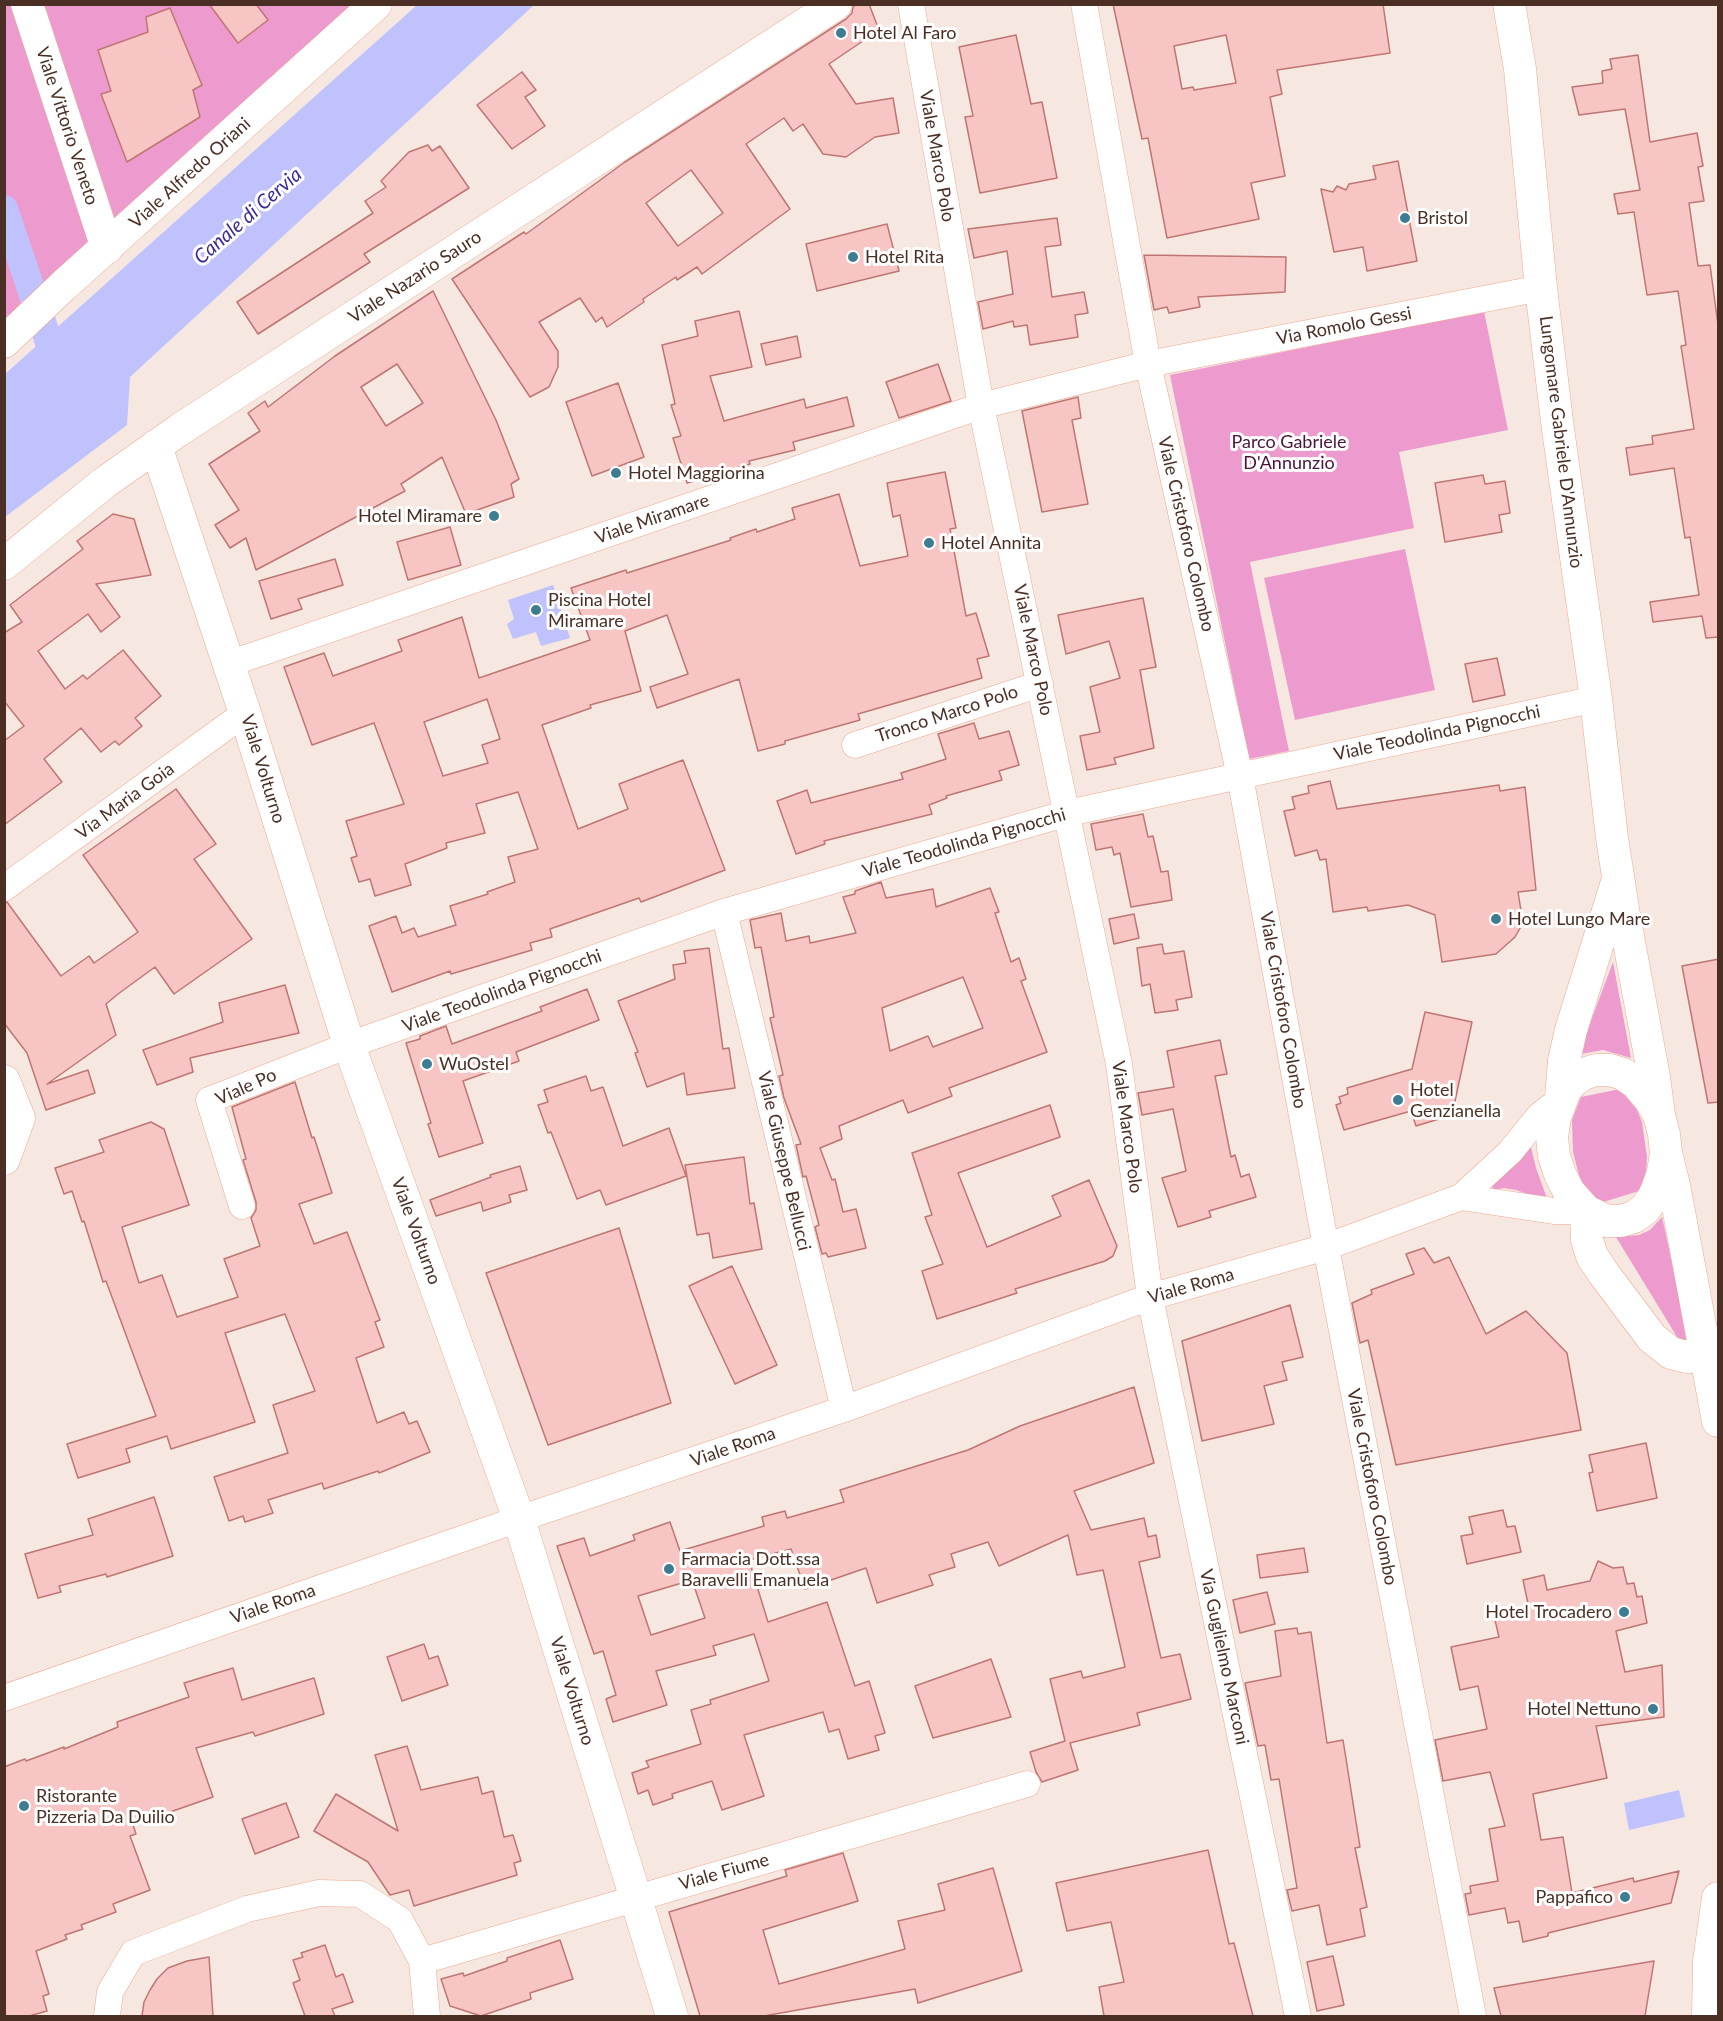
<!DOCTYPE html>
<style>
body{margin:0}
#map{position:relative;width:1723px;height:2021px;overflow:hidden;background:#f6e7e1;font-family:Lato,sans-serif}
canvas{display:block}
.frame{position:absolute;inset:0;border:6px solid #4b2f24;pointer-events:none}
</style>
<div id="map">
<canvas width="1723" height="2021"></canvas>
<div class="frame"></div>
</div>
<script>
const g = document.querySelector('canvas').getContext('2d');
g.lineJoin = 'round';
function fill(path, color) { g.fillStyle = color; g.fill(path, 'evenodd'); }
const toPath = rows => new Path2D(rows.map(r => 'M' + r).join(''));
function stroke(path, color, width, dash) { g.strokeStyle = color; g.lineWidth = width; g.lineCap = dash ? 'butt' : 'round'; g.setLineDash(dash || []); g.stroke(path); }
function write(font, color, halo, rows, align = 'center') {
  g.font = font + ' Lato,sans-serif'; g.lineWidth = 6; g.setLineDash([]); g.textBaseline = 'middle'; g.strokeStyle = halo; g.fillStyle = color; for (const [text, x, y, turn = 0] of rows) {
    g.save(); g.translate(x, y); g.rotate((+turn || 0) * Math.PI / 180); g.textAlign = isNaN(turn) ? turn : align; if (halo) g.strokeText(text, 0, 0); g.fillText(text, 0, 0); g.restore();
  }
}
fill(toPath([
 [5,5,357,5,5,325],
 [1484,311,1508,430,1399,452,1414,528,1250,562,1289,751,1249,759,1170,375],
 [1405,549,1435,690,1295,720,1264,578],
 [1613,962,1631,1058,1603,1050,1581,1054,1579,1053],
 [1620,1089,1637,1110,1642,1122,1647,1157,1646,1172,1639,1191,1600,1203,1587,1190,1580,1179,1573,1152,1572,1120,1581,1097],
 [1530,1143,1536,1168,1548,1201,1516,1190,1504,1188,1494,1190,1491,1184,1516,1164],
 [1662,1217,1689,1341,1682,1345,1616,1237,1639,1235,1650,1230]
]), '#ed9bcf');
fill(toPath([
 [417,5,534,5,130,377,127,425,5,517,5,374],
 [553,585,570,638,541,646,536,632,513,639,507,624,514,619,508,600],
 [1679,1790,1685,1817,1629,1830,1624,1803]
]), '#bfc2fc');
stroke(toPath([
 [4,209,59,372]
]), '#bfc2fc', 28);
const building = toPath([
 [209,4,256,4,268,20,238,43,209,4],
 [857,4,869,4,879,30,829,64,856,104,893,98,899,133,875,137,846,157,823,154,803,124,793,131,784,118,746,144,790,209,702,274,697,267,677,280,676,277,643,299,644,302,607,327,602,317,596,322,580,298,539,322,558,351,558,367,549,387,530,397,452,279,524,232,526,234,625,162,846,19,852,13,853,7,857,4],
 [691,170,723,213,678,246,646,203,691,170],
 [1113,4,1383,4,1390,53,1277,70,1282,94,1270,97,1285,176,1251,183,1259,219,1167,238,1148,138,1142,139,1113,4],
 [1226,35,1236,83,1194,90,1193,87,1182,89,1174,46,1226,35],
 [170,8,202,85,193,90,200,117,127,162,101,94,111,91,98,50,148,32,146,17,170,8],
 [1016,35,1031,104,1042,102,1057,178,980,193,965,117,973,116,959,47,1016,35],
 [1638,55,1650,142,1697,133,1703,166,1698,167,1704,201,1689,203,1698,266,1710,265,1719,332,1719,637,1706,638,1702,616,1653,622,1650,602,1699,595,1690,537,1685,538,1674,468,1630,475,1626,448,1653,444,1652,436,1694,429,1681,346,1686,345,1678,291,1647,295,1634,212,1618,214,1614,194,1640,190,1625,109,1579,115,1572,87,1603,83,1602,71,1612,69,1610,59,1638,55],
 [522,72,536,90,525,97,545,126,512,149,477,105,522,72],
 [428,145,432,151,440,146,469,188,364,254,370,262,258,334,237,302,373,213,365,201,386,187,381,181,409,152,428,145],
 [1398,161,1417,261,1367,271,1363,247,1334,252,1321,189,1333,192,1337,186,1346,190,1349,184,1376,179,1373,166,1398,161],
 [1057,218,1061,245,1045,247,1052,297,1084,292,1088,313,1075,315,1078,337,1030,345,1027,325,1014,327,1013,321,983,329,978,302,1013,294,1007,251,974,258,968,229,1057,218],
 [887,224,899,271,817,291,806,244,887,224],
 [1144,255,1286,257,1285,292,1198,297,1200,307,1169,313,1167,307,1154,310,1144,255],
 [433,291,496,420,519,479,511,484,514,497,466,514,442,457,401,484,405,491,256,570,246,538,230,548,215,525,239,510,209,464,260,431,248,413,265,401,268,407,335,356,433,291],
 [397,364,423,403,386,426,361,387,397,364],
 [739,311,752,367,710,376,724,421,804,399,806,408,847,397,854,426,793,442,795,450,749,461,750,464,687,483,673,438,681,436,671,405,675,404,662,345,698,336,695,321,739,311],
 [797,336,801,357,766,365,761,344,797,336],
 [938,364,951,401,899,418,886,382,938,364],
 [618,383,644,457,592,476,566,402,618,383],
 [1078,397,1081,418,1072,420,1088,504,1042,512,1022,411,1078,397],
 [945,472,956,528,950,529,966,616,976,613,989,656,977,659,982,678,858,714,860,720,785,741,785,744,758,751,739,679,657,708,650,687,688,674,667,615,625,631,641,691,590,705,591,708,542,725,578,829,628,809,619,784,683,760,725,870,641,902,639,898,550,929,552,937,530,943,532,950,451,974,450,971,392,992,369,926,396,916,402,933,414,928,418,937,456,925,450,906,488,894,487,892,515,882,508,857,538,849,518,792,476,804,485,833,446,843,447,848,405,864,411,885,375,896,370,879,359,882,351,858,357,856,346,821,404,804,374,723,312,745,284,667,324,653,333,676,402,651,398,640,462,617,479,678,590,640,571,588,626,570,627,573,731,540,730,538,756,529,757,532,795,519,792,508,839,494,860,566,908,556,900,515,893,517,887,483,945,472],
 [487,699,500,739,482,745,488,763,443,776,424,722,487,699],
 [1483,475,1485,484,1505,481,1510,513,1499,515,1502,532,1445,542,1435,483,1483,475],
 [113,514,134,519,151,575,96,584,120,617,101,632,88,614,38,651,65,689,83,675,87,679,123,650,161,696,135,718,142,726,119,745,115,741,101,752,81,728,44,759,62,782,4,825,4,741,24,726,4,701,4,633,22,622,10,605,83,549,77,541,113,514],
 [450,527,461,565,408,580,397,542,450,527],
 [335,559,343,585,298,599,302,609,271,619,259,581,335,559],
 [1143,598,1156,667,1140,670,1154,748,1114,758,1116,764,1087,770,1080,736,1100,732,1090,687,1120,678,1109,641,1066,654,1058,615,1143,598],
 [1497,658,1505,695,1473,702,1465,664,1497,658],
 [974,723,979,739,1009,731,1019,765,999,771,1002,780,946,796,947,798,929,805,932,814,824,841,825,844,796,854,777,801,807,790,811,803,903,779,901,773,946,759,938,734,974,723],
 [1330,781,1337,809,1499,785,1500,791,1525,787,1536,890,1518,892,1523,923,1515,937,1496,954,1442,962,1435,915,1408,905,1368,911,1367,907,1333,912,1326,859,1320,860,1317,850,1295,856,1284,811,1295,809,1292,797,1309,793,1308,786,1330,781],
 [176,789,216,844,194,859,252,939,174,994,155,967,118,994,106,1004,116,1035,47,1084,88,1070,95,1093,46,1110,27,1053,4,1023,4,903,7,902,61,976,89,956,94,963,138,932,83,855,176,789],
 [1143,814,1148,837,1153,836,1161,872,1168,871,1172,900,1131,907,1120,853,1114,855,1112,847,1096,850,1091,824,1143,814],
 [881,882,886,898,933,889,936,907,990,888,999,912,995,913,1011,962,1019,958,1026,979,1021,981,1047,1052,949,1088,952,1096,908,1113,903,1100,839,1126,842,1139,820,1148,832,1180,835,1179,843,1212,856,1209,866,1248,828,1257,826,1253,822,1254,815,1227,819,1225,806,1176,803,1177,796,1145,801,1144,784,1098,779,1076,783,1075,770,1018,774,1017,761,947,755,948,750,920,781,913,786,941,809,936,810,943,856,933,843,897,855,894,855,891,881,882],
 [963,977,983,1028,933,1047,928,1036,890,1051,882,1008,963,977],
 [1134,914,1139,938,1114,944,1109,919,1134,914],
 [1162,944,1164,954,1184,951,1192,997,1176,1000,1178,1010,1155,1013,1150,984,1142,986,1137,948,1162,944],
 [709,948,723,1049,729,1048,735,1088,687,1095,684,1073,647,1087,635,1053,638,1052,618,1001,675,979,673,965,686,963,684,951,709,948],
 [1719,959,1719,1102,1708,1103,1682,966,1719,959],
 [285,985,299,1033,190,1058,193,1072,157,1085,143,1050,223,1022,219,1003,285,985],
 [587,989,599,1020,516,1052,519,1061,463,1081,483,1143,439,1157,428,1124,431,1123,406,1043,420,1039,420,1036,446,1026,452,1044,542,1011,540,1007,587,989],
 [1425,1012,1472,1022,1452,1115,1416,1126,1411,1111,1344,1130,1336,1105,1341,1103,1339,1097,1348,1094,1347,1088,1412,1069,1425,1012],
 [1220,1040,1227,1074,1215,1076,1231,1157,1235,1155,1241,1177,1249,1174,1256,1197,1209,1211,1211,1217,1178,1227,1162,1178,1186,1171,1173,1109,1142,1115,1138,1093,1174,1087,1167,1051,1220,1040],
 [586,1076,591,1091,603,1087,623,1146,669,1128,686,1176,606,1205,600,1190,577,1199,551,1132,548,1133,538,1105,548,1102,544,1090,586,1076],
 [295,1082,312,1138,314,1137,332,1193,299,1204,314,1244,347,1232,380,1320,375,1322,384,1347,356,1358,377,1423,404,1412,409,1424,417,1421,430,1452,379,1473,378,1471,324,1489,322,1483,268,1500,273,1513,245,1522,243,1516,229,1521,214,1477,288,1453,273,1405,315,1391,285,1314,225,1333,255,1422,171,1449,167,1436,126,1449,130,1462,78,1478,67,1444,156,1416,106,1281,103,1282,84,1221,82,1222,72,1191,64,1194,55,1168,104,1152,99,1140,151,1122,164,1129,189,1205,122,1227,139,1283,162,1275,177,1317,238,1297,224,1259,260,1246,251,1218,256,1210,256,1202,243,1160,246,1159,232,1107,295,1082],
 [1050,1105,1060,1137,958,1173,987,1247,1061,1216,1052,1196,1089,1180,1117,1246,1113,1256,1105,1261,1015,1289,1017,1293,937,1319,922,1271,943,1264,925,1217,932,1215,912,1153,1050,1105],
 [744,1157,750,1204,754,1203,762,1249,713,1258,709,1233,697,1235,685,1165,744,1157],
 [520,1166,527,1190,509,1195,511,1202,483,1211,481,1202,436,1216,430,1200,491,1177,490,1175,520,1166],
 [619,1228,671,1403,548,1445,486,1273,619,1228],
 [1424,1248,1434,1263,1449,1257,1486,1334,1526,1311,1567,1353,1581,1430,1396,1465,1368,1340,1360,1343,1352,1303,1372,1294,1371,1290,1414,1274,1406,1254,1424,1248],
 [732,1266,777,1365,735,1384,689,1286,732,1266],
 [1290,1305,1303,1357,1282,1362,1287,1380,1264,1386,1274,1424,1202,1441,1182,1341,1290,1305],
 [1134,1387,1154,1463,1074,1491,1091,1530,1144,1518,1148,1537,1156,1535,1160,1557,1139,1562,1161,1658,1180,1654,1191,1699,1137,1713,1140,1725,1070,1743,1078,1770,1042,1782,1036,1772,1030,1752,1065,1741,1050,1679,1081,1671,1083,1678,1125,1667,1103,1570,1077,1575,1068,1535,999,1566,988,1542,951,1554,955,1567,929,1575,933,1585,877,1603,866,1568,805,1589,791,1549,749,1560,768,1622,827,1602,855,1686,869,1681,885,1733,875,1736,879,1750,848,1759,839,1729,829,1732,823,1712,744,1735,764,1796,722,1810,712,1781,672,1794,673,1798,653,1805,648,1790,638,1794,632,1773,649,1767,646,1761,701,1744,691,1710,711,1704,710,1700,769,1681,754,1634,713,1646,716,1655,656,1671,667,1705,613,1722,606,1699,616,1695,603,1651,594,1654,557,1546,584,1538,590,1556,635,1540,633,1535,670,1522,680,1551,764,1526,762,1517,785,1511,787,1518,844,1502,840,1490,968,1450,1020,1426,1134,1387],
 [692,1580,705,1618,651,1635,638,1596,692,1580],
 [1646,1443,1657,1498,1597,1511,1589,1473,1593,1472,1589,1455,1646,1443],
 [154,1497,173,1556,107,1577,106,1574,59,1586,61,1592,38,1598,25,1554,93,1535,88,1519,154,1497],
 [1503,1510,1507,1527,1515,1526,1521,1552,1467,1564,1461,1536,1473,1534,1469,1517,1503,1510],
 [1304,1548,1308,1572,1260,1578,1257,1555,1304,1548],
 [1598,1561,1613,1568,1623,1567,1627,1584,1634,1583,1637,1597,1642,1596,1647,1623,1616,1631,1625,1672,1662,1665,1664,1717,1596,1726,1607,1778,1533,1794,1541,1840,1563,1837,1572,1893,1633,1878,1634,1882,1679,1871,1671,1903,1548,1933,1548,1936,1523,1942,1519,1921,1508,1923,1505,1908,1469,1915,1465,1894,1471,1893,1470,1886,1498,1881,1489,1829,1505,1826,1490,1772,1443,1781,1435,1740,1487,1729,1478,1686,1460,1690,1451,1647,1499,1637,1494,1616,1529,1608,1523,1580,1544,1575,1547,1590,1590,1581,1598,1561],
 [1267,1592,1275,1624,1240,1633,1233,1600,1267,1592],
 [1297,1628,1298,1634,1311,1632,1327,1743,1343,1740,1360,1847,1355,1848,1367,1907,1360,1909,1365,1936,1327,1945,1319,1905,1292,1911,1287,1890,1297,1888,1279,1779,1271,1780,1265,1745,1258,1746,1245,1683,1281,1676,1275,1631,1297,1628],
 [424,1644,429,1659,438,1656,448,1685,402,1701,387,1657,424,1644],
 [991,1659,1011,1717,933,1738,915,1686,991,1659],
 [233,1668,242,1700,314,1678,324,1714,255,1736,253,1732,196,1748,213,1797,133,1825,136,1834,130,1836,150,1890,113,1904,116,1912,81,1925,83,1929,65,1935,67,1939,36,1951,49,1994,43,1996,47,2011,29,2016,4,2016,4,1767,25,1759,26,1761,64,1747,64,1749,118,1727,117,1722,189,1697,184,1683,233,1668],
 [407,1746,421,1790,478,1777,482,1794,493,1791,504,1837,513,1835,521,1861,514,1863,517,1875,414,1906,409,1890,390,1895,368,1862,314,1831,336,1794,398,1831,375,1755,407,1746],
 [286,1803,299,1837,255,1854,242,1819,286,1803],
 [1208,1850,1229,1944,1234,1943,1253,2016,1104,2016,1099,1987,1124,1982,1111,1922,1067,1931,1056,1883,1208,1850],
 [843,1853,858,1901,763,1930,779,1984,905,1949,898,1921,945,1910,938,1884,993,1868,1022,1971,918,2003,915,1989,764,2016,700,2016,669,1912,787,1876,785,1870,843,1853],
 [560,1940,573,1979,530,1993,531,1999,481,2016,450,2006,441,1979,463,1973,464,1976,507,1961,507,1958,560,1940],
 [325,1945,336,1977,343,1974,353,2002,332,2009,335,2016,305,2016,293,1983,300,1980,293,1960,303,1957,301,1953,325,1945],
 [1333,1956,1344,2005,1317,2011,1307,1962,1333,1956],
 [209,1957,213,2016,142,2016,144,2002,150,1990,157,1979,168,1968,187,1961,209,1957],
 [1654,1961,1645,2016,1501,2016,1494,1988,1654,1961]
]);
fill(building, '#f7c6c4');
stroke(building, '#bf7673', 1.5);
const minor = toPath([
 [911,4,981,406,1119,1064,1150,1297,1298,2016],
 [1084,4,1148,364,1240,776,1326,1247,1473,2016],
 [228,663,249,657,981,406,1148,364,1541,288],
 [855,745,1040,684],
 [4,888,245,713],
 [724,912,844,1409],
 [1461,1197,1554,1211,1586,1211],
 [242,1206,209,1100,349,1045,724,912,1068,813,1596,699],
 [4,1698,519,1519,844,1409,1150,1297,1326,1247,1461,1197,1510,1152,1540,1115,1561,1099],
 [422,1961,1027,1784],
 [107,2016,110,1992,133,1953,247,1909,319,1893,360,1894,400,1920,422,1961,427,2016]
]);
const tertiary = toPath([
 [27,4,107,248],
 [1509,4,1520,69,1541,288,1557,422,1596,699,1612,838,1624,915,1654,1077,1659,1115,1664,1134,1666,1153,1663,1172,1658,1187,1653,1198,1645,1209,1634,1217,1621,1221,1607,1221,1586,1211,1569,1192,1560,1174,1554,1156,1552,1137,1555,1117,1565,1091,1572,1082,1583,1074,1596,1070,1610,1070,1623,1074,1636,1083,1649,1098,1659,1115],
 [4,342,63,286,376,4],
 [156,446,245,713,349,1045,519,1519,672,2016],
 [4,564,104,483,179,430,836,4],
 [4,1081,19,1118,4,1159],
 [1561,1099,1564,1061,1571,1030,1617,882],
 [1667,1157,1674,1185,1718,1421],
 [1586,1211,1587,1240,1592,1256,1604,1274,1652,1338,1671,1353,1687,1357,1705,1356],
 [1708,2016,1709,1961,1718,1898]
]);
stroke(minor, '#efa88d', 27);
stroke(tertiary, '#efa88d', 33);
stroke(minor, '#fff', 26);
stroke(tertiary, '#fff', 32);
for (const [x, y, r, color] of [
 [841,33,6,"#3d7c91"],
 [1405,218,6,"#3d7c91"],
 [853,257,6,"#3d7c91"],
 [616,473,6,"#3d7c91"],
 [494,516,6,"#3d7c91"],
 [929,543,6,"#3d7c91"],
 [536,610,6,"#3d7c91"],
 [1496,919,6,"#3d7c91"],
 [427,1064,6,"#3d7c91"],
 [1398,1100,6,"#3d7c91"],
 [669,1569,6,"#3d7c91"],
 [1624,1612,6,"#3d7c91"],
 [1653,1709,6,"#3d7c91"],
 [24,1806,6,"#3d7c91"],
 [1625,1897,6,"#3d7c91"]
]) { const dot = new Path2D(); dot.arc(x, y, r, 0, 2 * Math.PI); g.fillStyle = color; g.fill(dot); stroke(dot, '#fff', 2); }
write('18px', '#4b2f24', '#fff', [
 ["Hotel Al Faro",853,33],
 ["Bristol",1417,218],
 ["Hotel Rita",865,257],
 ["Hotel Maggiorina",628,473],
 ["Hotel Miramare",482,516,"right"],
 ["Hotel Annita",941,543],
 ["Piscina Hotel",548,600],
 ["Miramare",548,621],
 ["Hotel Lungo Mare",1508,919],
 ["WuOstel",439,1064],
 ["Hotel",1410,1090],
 ["Genzianella",1410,1111],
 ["Farmacia Dott.ssa",681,1559],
 ["Baravelli Emanuela",681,1580],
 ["Hotel Trocadero",1612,1612,"right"],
 ["Hotel Nettuno",1641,1709,"right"],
 ["Ristorante",36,1796],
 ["Pizzeria Da Duilio",36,1817],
 ["Pappafico",1613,1897,"right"]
], 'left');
write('18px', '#4b2f24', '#fff', [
 ["Viale Vittorio Veneto",67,126,72],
 ["Viale Marco Polo",937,156,80],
 ["Viale Alfredo Oriani",190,173,-42],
 ["Viale Nazario Sauro",415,277,-33],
 ["Via Romolo Gessi",1344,326,-11],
 ["Lungomare Gabriele D'Annunzio",1561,442,83],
 ["Viale Miramare",652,519,-19],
 ["Viale Cristoforo Colombo",1186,534,77],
 ["Viale Marco Polo",1033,650,78],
 ["Tronco Marco Polo",947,714,-18],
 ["Viale Teodolinda Pignocchi",1437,733,-12],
 ["Viale Volturno",263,769,73],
 ["Via Maria Goia",125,801,-36],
 ["Viale Teodolinda Pignocchi",964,843,-16],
 ["Viale Teodolinda Pignocchi",502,991,-20],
 ["Viale Cristoforo Colombo",1283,1010,80],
 ["Viale Po",246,1087,-24],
 ["Viale Marco Polo",1127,1127,82],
 ["Viale Giuseppe Bellucci",784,1161,77],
 ["Viale Volturno",416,1231,70],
 ["Viale Roma",1191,1286,-16],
 ["Viale Roma",733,1447,-19],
 ["Viale Cristoforo Colombo",1372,1487,79],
 ["Viale Roma",273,1604,-19],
 ["Via Guglielmo Marconi",1224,1657,78],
 ["Viale Volturno",572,1691,73],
 ["Viale Fiume",724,1872,-16]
]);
write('18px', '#4c123b', '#fff', [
 ["Parco Gabriele",1289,442],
 ["D'Annunzio",1289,463]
]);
write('italic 20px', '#3b2a96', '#fff', [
 ["Canale di Cervia",248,216,-41]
]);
</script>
